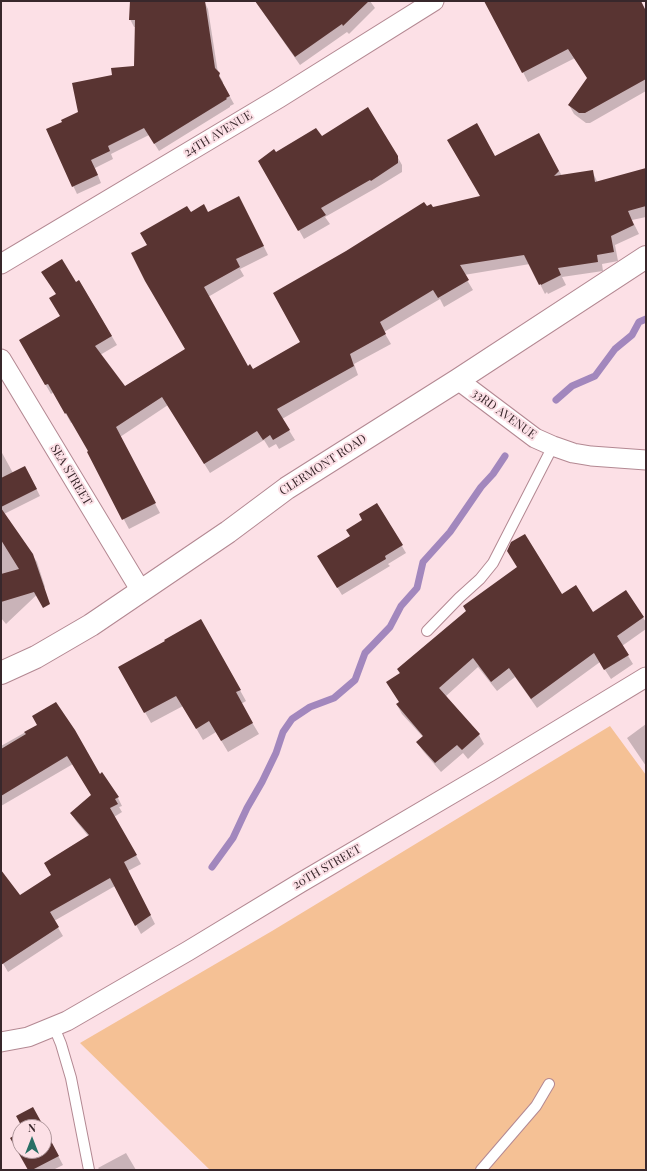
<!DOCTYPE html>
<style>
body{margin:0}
#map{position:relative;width:647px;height:1171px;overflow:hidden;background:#fce0e6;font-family:"Playfair Display",serif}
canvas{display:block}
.frame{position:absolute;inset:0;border:2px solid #38272b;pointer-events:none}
.north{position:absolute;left:12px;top:1119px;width:40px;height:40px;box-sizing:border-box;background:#fce0e6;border:1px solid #ae969b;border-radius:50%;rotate:0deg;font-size:11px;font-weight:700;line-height:16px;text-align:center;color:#38272b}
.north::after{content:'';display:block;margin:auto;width:14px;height:18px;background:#296f65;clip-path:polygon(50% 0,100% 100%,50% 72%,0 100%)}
</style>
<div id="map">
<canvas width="647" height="1171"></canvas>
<div class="frame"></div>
<div class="north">N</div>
</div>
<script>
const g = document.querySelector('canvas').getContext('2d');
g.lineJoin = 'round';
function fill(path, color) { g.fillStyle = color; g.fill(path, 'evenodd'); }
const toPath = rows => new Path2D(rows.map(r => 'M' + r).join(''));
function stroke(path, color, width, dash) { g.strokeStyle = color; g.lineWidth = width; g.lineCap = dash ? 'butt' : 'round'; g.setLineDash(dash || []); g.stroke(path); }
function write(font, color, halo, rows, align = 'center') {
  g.font = font + ' "Playfair Display",serif'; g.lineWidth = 4; g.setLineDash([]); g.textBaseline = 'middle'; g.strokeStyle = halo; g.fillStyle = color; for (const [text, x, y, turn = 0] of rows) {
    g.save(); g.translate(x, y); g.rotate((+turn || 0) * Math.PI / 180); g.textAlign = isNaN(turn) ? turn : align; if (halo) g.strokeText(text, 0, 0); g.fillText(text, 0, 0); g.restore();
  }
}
fill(toPath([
 [610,726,646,775,646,1170,210,1170,80,1043,272,931]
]), '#f5c195');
fill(toPath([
 [131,1,204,1,208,9,218,73,223,82,223,84,234,104,230,106,230,107,159,151,149,135,111,154,113,159,95,168,101,183,77,194,47,130,63,123,79,112,113,76,135,67,136,27,134,27,130,19],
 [255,1,370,1,375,8,349,34,347,32,300,65],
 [499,1,638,1,646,21,646,91,590,123,586,123,574,114,569,105,588,78,575,58,528,82,523,72],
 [321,138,397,156,402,165,402,172,376,188,325,217,330,224,304,239,260,161,276,153],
 [544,144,562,176,592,171,598,183,646,169,646,217,632,220,639,234,615,245,618,261,602,264,603,271,562,277,566,285,548,294,547,292,545,294,530,264,464,275,473,290,444,307,440,299,384,332,391,344,354,364,358,375,282,419,295,440,279,449,276,444,269,448,264,440,210,473,168,405,120,437,160,513,129,529,88,452,90,452,73,422,71,423,54,392,51,394,20,341,61,316,76,283,79,281,117,345,100,355,124,387,186,349,148,246,190,213,208,213,244,207,268,255,240,269,244,276,208,297,248,367,252,370,301,342,426,208,432,208,481,197,495,158],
 [1,451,13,473,29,474,40,496,4,514,37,562,45,587,6,624,1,618],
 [377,504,406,553,388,564,390,566,342,595,318,556,351,536],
 [625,592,646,622,646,629,622,646,633,664,611,679,600,662,537,708,515,677,497,691,478,667,445,697,479,735,484,744,468,759,463,753,441,772,423,751,417,742,423,737,402,714,397,705,400,702,400,674,398,670,561,595,593,613],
 [201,620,246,701,241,704,259,734,228,752,216,732,203,740,183,706,151,723,120,667,166,641],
 [646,724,646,766,627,738],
 [38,725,100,775,102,774,118,798,122,806,119,807,122,812,114,817,141,864,128,871,155,924,141,934,115,886,54,921,63,936,8,972,1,960,1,872,20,897,52,876,89,837,76,821,71,813,92,795,73,764,1,806,1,746],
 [44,1129,63,1165,53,1170,29,1170,12,1138,20,1134,20,1151,44,1151],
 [126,1153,136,1170,100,1170,98,1168]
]), '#0003');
stroke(toPath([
 [556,400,572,386,595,376,615,349,632,335,639,322,646,319],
 [212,867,233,838,247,808,262,782,276,753,283,732,292,719,310,707,334,698,355,680,365,653,390,627,401,606,417,588,423,562,450,532,481,487,493,474,505,456]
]), '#a287bd', 7);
fill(toPath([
 [130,1,205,1,215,68,220,73,219,76,230,96,226,98,227,99,154,144,144,128,108,146,110,151,91,160,98,175,72,187,46,129,62,122,61,120,78,112,72,83,112,75,111,68,134,66,135,20,129,20],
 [255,1,369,1,343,26,342,24,295,57],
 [484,1,641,1,646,11,646,79,585,113,579,113,568,105,587,78,568,49,522,73],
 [368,107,398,156,398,163,371,181,370,180,321,208,326,215,298,231,258,161,274,149,276,152,316,128,322,136],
 [477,123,495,156,539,133,559,171,554,176,593,170,595,182,646,168,646,206,628,211,634,225,611,236,614,252,597,255,598,262,558,268,561,275,541,285,541,284,539,285,524,255,460,265,469,280,438,298,433,290,380,322,386,334,350,354,354,366,277,409,290,430,273,440,270,435,263,440,257,431,204,464,162,397,116,427,156,503,122,520,87,452,88,451,66,413,65,414,48,384,45,385,19,340,60,316,49,298,56,294,41,272,62,259,76,282,79,280,112,336,95,346,125,386,185,349,145,281,131,253,147,245,140,233,187,206,191,212,204,204,208,212,239,196,264,246,236,259,240,267,204,287,248,366,250,364,253,369,300,342,273,293,346,251,424,202,427,206,431,204,433,207,480,196,447,140],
 [25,466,37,489,1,507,1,478],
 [377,503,403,545,385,556,386,559,337,588,317,556,350,536,346,530,362,520,359,514],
 [1,508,33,554,50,604,43,608,34,592,1,602,1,574,19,569,1,540],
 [525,534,562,594,576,585,593,612,626,590,644,617,617,636,629,655,604,670,594,653,531,699,509,668,491,682,473,658,439,688,480,734,462,750,457,745,435,763,416,742,423,736,396,704,399,702,386,682,400,673,397,669,466,611,463,606,517,567,507,551,511,542],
 [201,619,241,690,236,692,253,723,221,741,209,721,196,729,176,696,144,713,118,667,165,641,164,640],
 [56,702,75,730,100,774,102,772,119,797,115,799,118,804,110,808,137,855,124,862,151,915,135,926,110,878,50,912,59,927,1,965,1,870,20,895,51,875,44,863,89,835,70,813,91,795,67,756,1,796,1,749,26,734,24,732,37,725,32,716],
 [33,1107,44,1127,22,1127,16,1116],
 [44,1128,59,1156,32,1170,28,1170,10,1138,20,1132,20,1151,44,1151]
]), '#593432');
const service = toPath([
 [427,631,459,598,480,579,493,563,553,446],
 [54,1027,61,1044,71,1078,89,1170],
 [481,1170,536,1106,549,1084]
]);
const minor = toPath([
 [1,264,279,98,434,1],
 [1,359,141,591],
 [458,380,535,438,553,446,573,453,591,456,646,460],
 [1,1042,28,1037,67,1021,188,951,300,883,489,772,646,677]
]);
const tertiary = toPath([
 [1,673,36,657,91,625,228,532,287,488,458,380,646,257]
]);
stroke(service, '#b38892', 12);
stroke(minor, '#b38892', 21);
stroke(tertiary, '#b38892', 24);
stroke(service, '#fff', 10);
stroke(minor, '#fff', 19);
stroke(tertiary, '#fff', 22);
write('12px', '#38272b', '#fce0e6', [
 ["24TH AVENUE",218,134,-31],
 ["33RD AVENUE",504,414,36],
 ["CLERMONT ROAD",323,465,-33],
 ["SEA STREET",71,475,59],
 ["20TH STREET",327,867,-30]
]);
</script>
